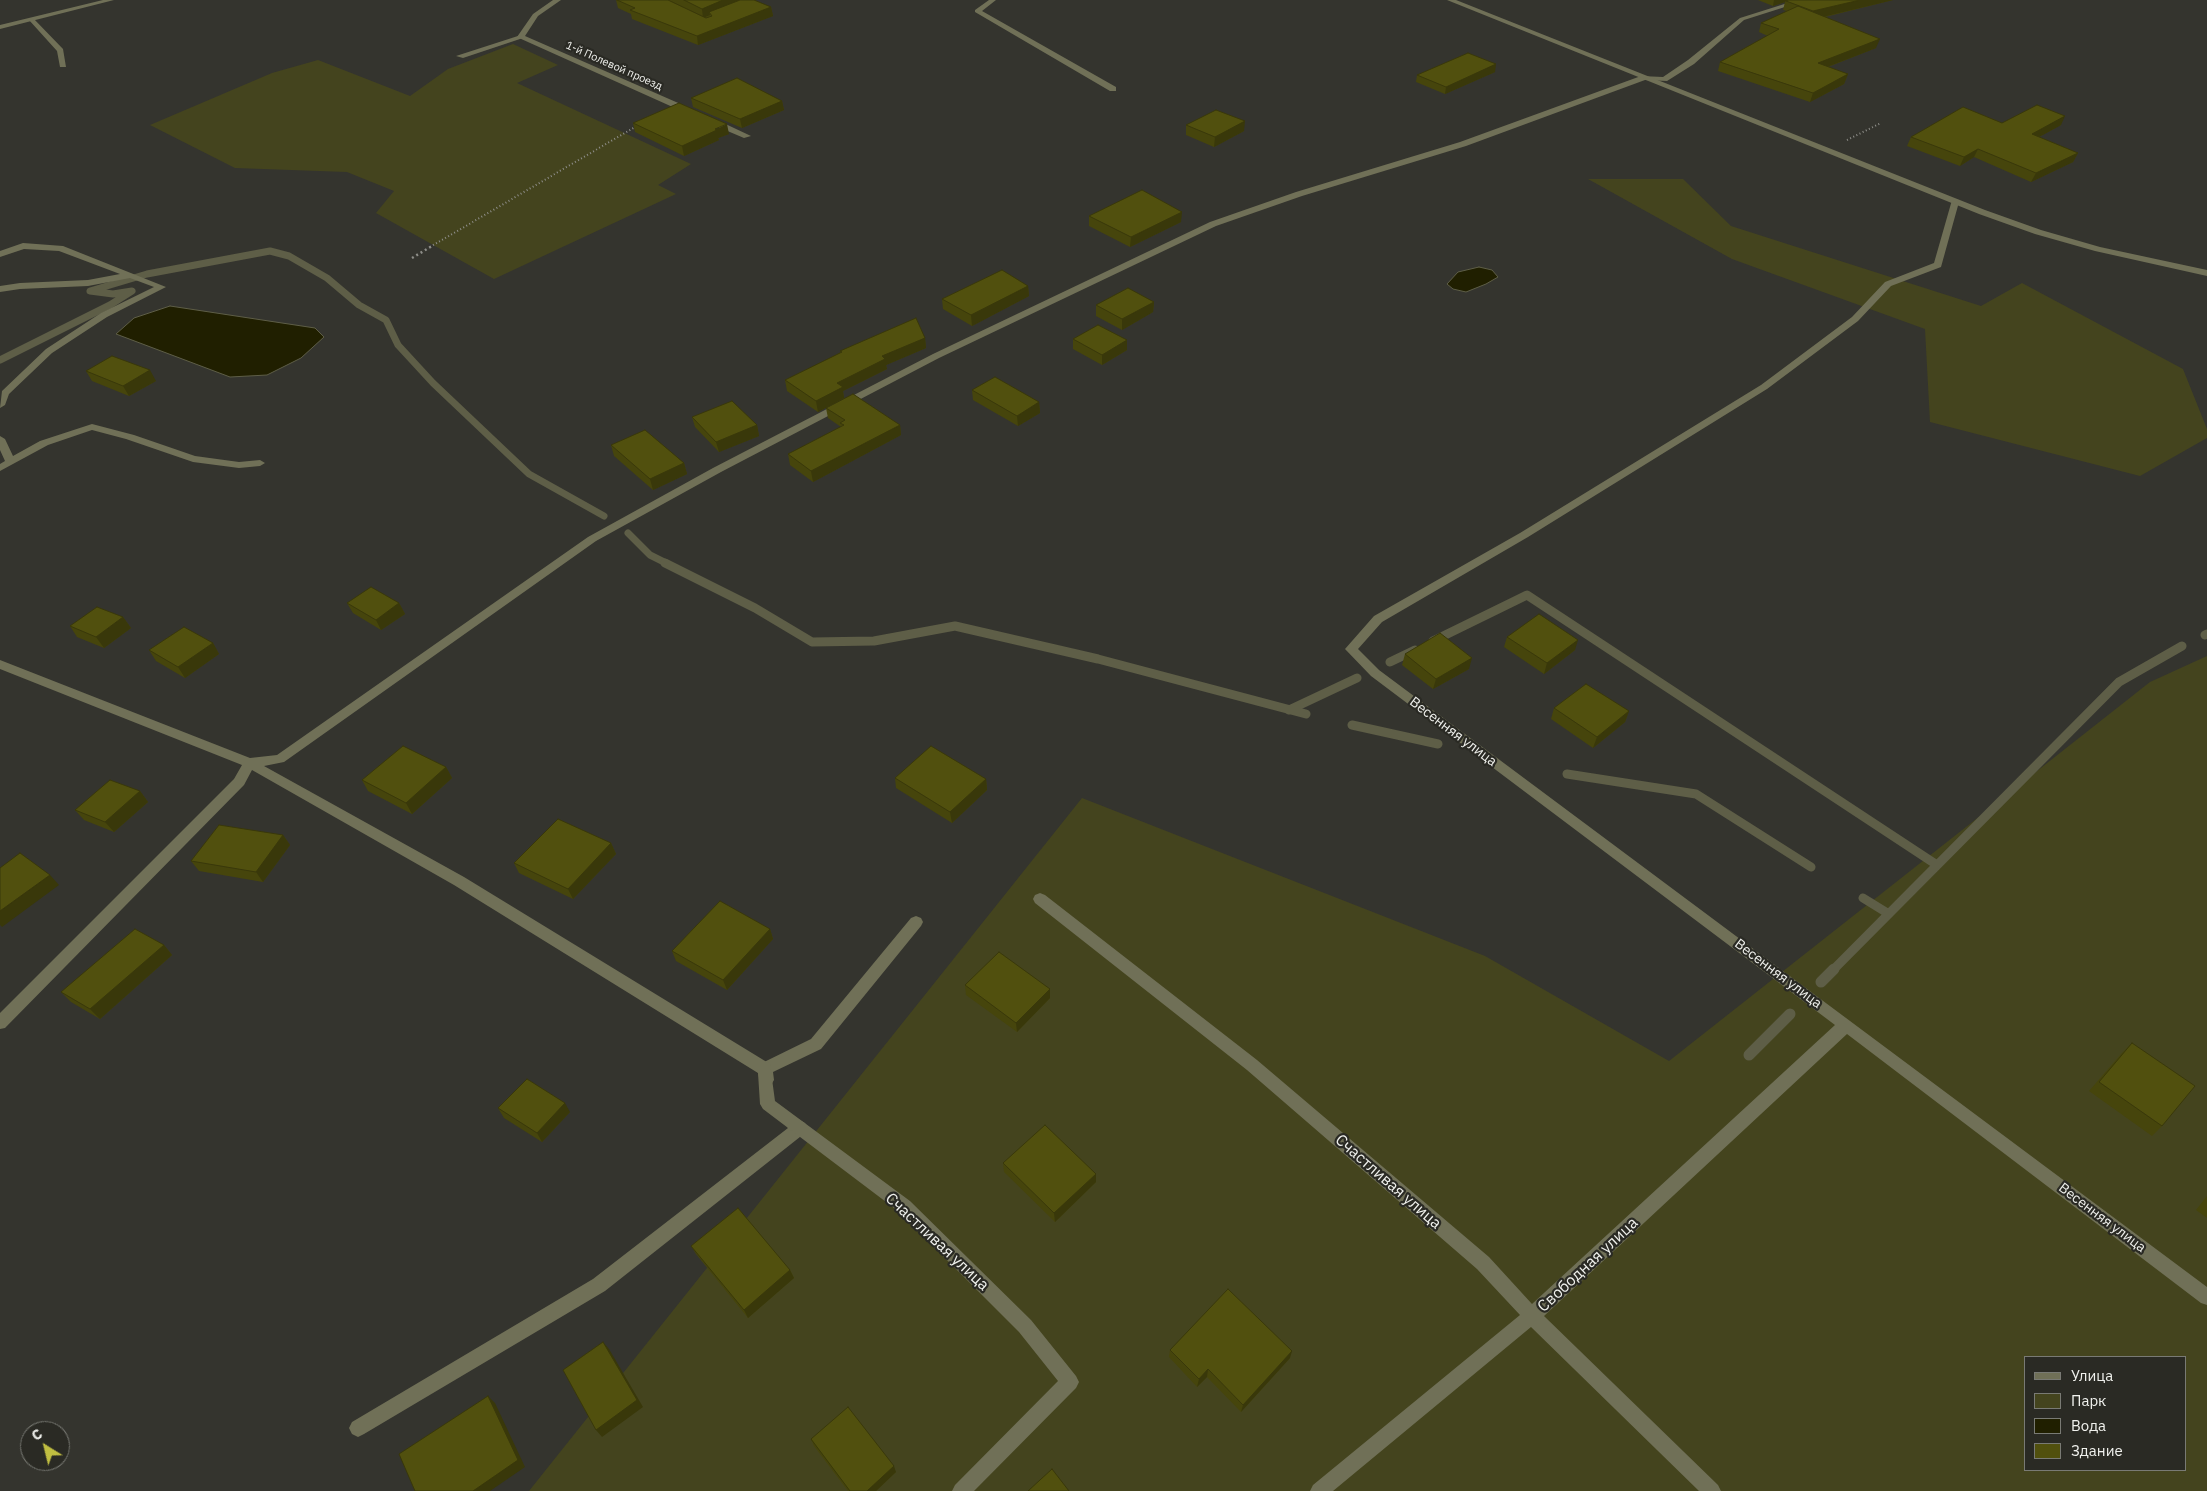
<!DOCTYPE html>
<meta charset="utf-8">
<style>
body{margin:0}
#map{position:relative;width:2207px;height:1491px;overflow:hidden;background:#34342e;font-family:"IBM Plex Sans",sans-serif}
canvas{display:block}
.legend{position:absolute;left:2024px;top:1356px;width:162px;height:115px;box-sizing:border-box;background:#2a2a24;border:1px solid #797a74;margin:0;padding:6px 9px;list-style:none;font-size:15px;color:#f0f1ed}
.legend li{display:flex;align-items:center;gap:10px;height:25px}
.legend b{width:25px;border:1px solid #797a74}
.north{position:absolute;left:20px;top:1421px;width:50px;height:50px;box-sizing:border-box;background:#2a2a24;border:1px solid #797a74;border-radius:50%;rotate:324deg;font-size:14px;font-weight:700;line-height:20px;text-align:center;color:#f0f1ed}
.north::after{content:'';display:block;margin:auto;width:18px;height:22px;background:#c0be41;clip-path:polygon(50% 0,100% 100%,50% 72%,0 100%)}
</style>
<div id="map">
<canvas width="2207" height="1491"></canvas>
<ul class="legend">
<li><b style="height:6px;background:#707057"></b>Улица</li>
<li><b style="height:14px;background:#44441e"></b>Парк</li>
<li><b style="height:14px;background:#201f00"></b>Вода</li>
<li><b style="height:14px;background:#51500e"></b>Здание</li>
</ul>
<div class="north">С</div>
</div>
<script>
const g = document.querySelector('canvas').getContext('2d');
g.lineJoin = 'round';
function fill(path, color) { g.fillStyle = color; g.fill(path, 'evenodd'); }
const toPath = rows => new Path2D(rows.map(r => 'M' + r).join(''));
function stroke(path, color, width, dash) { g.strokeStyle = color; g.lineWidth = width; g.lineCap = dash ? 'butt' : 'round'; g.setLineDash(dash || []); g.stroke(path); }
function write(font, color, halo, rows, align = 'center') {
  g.font = font + ' "IBM Plex Sans",sans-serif'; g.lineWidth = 4.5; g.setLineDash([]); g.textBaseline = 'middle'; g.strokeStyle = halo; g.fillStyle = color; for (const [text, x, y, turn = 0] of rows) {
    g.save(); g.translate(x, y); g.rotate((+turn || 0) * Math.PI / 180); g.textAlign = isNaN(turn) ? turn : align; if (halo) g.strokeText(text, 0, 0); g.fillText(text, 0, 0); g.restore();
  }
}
fill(toPath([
 [513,44,558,65,517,83,691,164,658,185,676,194,494,279,376,213,394,191,347,172,235,168,150,125,272,73,318,60,410,96,448,69],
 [1588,179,1683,179,1731,226,1981,306,2022,283,2183,369,2207,429,2207,438,2140,476,1930,422,1925,329,1732,259],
 [2207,656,2207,1491,529,1491,1082,798,1485,956,1669,1061,2150,682],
 [2026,1357,2186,1357,2186,1470,2026,1470]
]), '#44441e');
const water = toPath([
 [1479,267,1492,270,1498,277,1486,284,1466,292,1453,289,1447,284,1458,272,1479,267],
 [170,306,315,328,324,337,301,358,267,375,230,377,116,334,134,318,170,306]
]);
fill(water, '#201f00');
stroke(water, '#5e5e47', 1);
stroke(toPath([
 [0,360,110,305,132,291,113,294,90,291,147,274,270,251,289,256,327,278,359,305,386,320,398,345,433,383,529,474,604,516],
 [628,533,650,555,668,564]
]), '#5e5e47', 7);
stroke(toPath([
 [665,563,755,608,812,642,874,641,955,626,1098,659,1306,714],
 [2205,635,2207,634],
 [1433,641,1527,595,1937,865],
 [1390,662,1415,650],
 [1289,710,1357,678],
 [1352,725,1438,744],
 [1567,774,1696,794,1811,867],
 [1863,898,1889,914],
 [1833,970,2119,682,2182,646]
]), '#5e5e47', 9);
stroke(toPath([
 [1821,982,1834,969],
 [1749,1055,1790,1014]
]), '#5e5e47', 11);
stroke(toPath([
 [1847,140,1881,123],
 [430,247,635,127]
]), '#8e8e89', 2, [1, 2.5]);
stroke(toPath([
 [412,258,432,246]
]), '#8e8e89', 2.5, [2, 3]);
fill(toPath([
 [989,0,996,0,982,11,1116,87,1116,91,1110,91,975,12,975,10,989,0],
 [29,18,33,18,63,49,66,67,60,67,57,51,29,20,29,18],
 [521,35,525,37,523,38,463,58,456,56,521,35],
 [23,243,63,246,166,287,107,317,52,353,9,394,5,405,0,408,2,391,46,349,101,313,154,287,130,278,88,286,20,289,0,292,0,286,20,283,88,280,120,274,59,251,24,249,0,257,0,251,23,243],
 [92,424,134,435,195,456,239,462,260,460,265,463,260,466,239,468,193,462,126,439,92,430,48,445,0,471,0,464,5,461,0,450,0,436,5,439,13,456,40,441,92,424],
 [916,916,921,918,923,922,921,926,821,1049,773,1072,774,1080,771,1085,766,1087,761,1085,757,1069,760,1064,811,1039,911,918,916,916],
 [793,1116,805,1123,808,1128,805,1133,605,1291,364,1434,358,1437,352,1434,349,1428,352,1422,593,1279,788,1128,785,1123,788,1118,793,1116]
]), '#707057');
fill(toPath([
 [103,0,114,0,0,29,0,25,103,0],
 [553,0,561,0,538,16,525,36,692,109,692,113,686,113,519,38,517,37,533,14,553,0],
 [1797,0,1807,0,1744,20,1694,64,1667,81,1645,80,1466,146,1302,196,1216,226,939,358,721,472,596,541,284,762,264,766,464,877,770,1064,775,1101,910,1201,1031,1320,1076,1376,1079,1382,1076,1388,974,1491,952,1491,955,1485,1058,1381,1019,1332,898,1211,763,1109,760,1104,758,1073,454,885,252,770,244,785,5,1028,0,1029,0,1013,234,779,242,765,0,669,0,660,250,758,277,755,588,537,713,468,933,354,1210,222,1296,192,1460,142,1641,76,1663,77,1688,60,1740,18,1797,0],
 [711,120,717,120,751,136,744,138,711,124,711,120],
 [1952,200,1959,202,1941,267,1891,286,1858,321,1767,389,1528,537,1382,622,1358,649,1379,670,2207,1287,2207,1305,2201,1303,1847,1034,1544,1316,1718,1485,1721,1491,1699,1491,1531,1327,1333,1491,1310,1491,1313,1485,1520,1315,1477,1269,1247,1070,1035,903,1033,899,1035,895,1040,893,1045,895,1257,1060,1489,1257,1532,1304,1835,1025,1371,676,1345,649,1374,616,1520,533,1761,385,1852,317,1885,282,1934,263,1952,200]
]), '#707057');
fill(toPath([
 [1447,0,1456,0,1985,210,2041,230,2100,247,2207,270,2207,276,2095,251,2035,234,1979,214,1447,0]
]), '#707057');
fill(toPath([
 [616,0,754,0,771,7,773,16,698,45,632,19,631,14,618,8],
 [1758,0,1893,0,1825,17,1876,48,1828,67,1848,74,1844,84,1810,102,1718,71,1720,62,1768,36,1759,32,1761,23,1787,11,1783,10,1785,2,1773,6],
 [1495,72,1445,94,1416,82,1417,75],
 [691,98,782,101,784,110,742,128,693,107],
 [633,123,729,134,718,138,719,140,684,156,635,132],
 [2002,123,2061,125,2039,137,2078,153,2073,162,2031,182,1974,157,1960,166,1907,146,1911,137],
 [1186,125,1244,131,1214,147,1186,135],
 [1089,216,1181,222,1130,247,1089,226],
 [1028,286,1029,296,972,326,943,309,942,299],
 [1154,302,1153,312,1122,330,1096,316,1096,305],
 [925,338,926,348,886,365,887,369,843,391,844,398,818,412,787,391,785,380,840,353,840,351],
 [1073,339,1127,350,1102,365,1073,349],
 [86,371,156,381,129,396,92,381],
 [972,390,1039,402,1040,413,1018,426,973,400],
 [826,408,900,425,901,435,813,482,790,465,788,454,841,427,828,418],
 [692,417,757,425,759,436,719,452,695,427],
 [611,445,684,463,687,474,653,490,614,456],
 [347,603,399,603,405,614,381,630,353,613],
 [123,617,131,628,104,648,77,637,70,626],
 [1507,637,1575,650,1544,674,1504,647],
 [213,643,219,654,185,678,156,661,149,650],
 [1405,654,1469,669,1433,689,1402,665],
 [1554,708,1629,711,1625,722,1593,748,1551,719],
 [446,767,452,778,412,814,368,791,362,780],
 [895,778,986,779,987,790,952,823,896,788],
 [140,791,148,802,114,832,84,820,75,810],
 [283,835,290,845,263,882,199,871,191,861],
 [611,843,616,854,573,899,519,873,514,863],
 [770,929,773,939,727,990,676,961,672,951],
 [164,945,172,955,100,1019,71,1002,61,992],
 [965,985,1050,998,1017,1032,966,995],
 [2132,1043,2162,1126,2152,1136,2089,1091,2122,1053],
 [498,1108,570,1112,542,1142,504,1118],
 [1003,1163,1096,1182,1055,1222,1004,1172],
 [2207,1196,2207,1218,2196,1210],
 [691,1246,790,1270,794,1278,748,1318,696,1254],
 [1170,1350,1290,1358,1241,1412,1207,1377,1197,1387,1169,1357],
 [811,1439,896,1472,876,1491,848,1491,814,1446]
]), '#46450c');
fill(toPath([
 [723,0,738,0,738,3,709,12,710,15,703,18,702,9],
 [1774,0,1791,0,1786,1,1785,2,1773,6],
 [1860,0,1893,0,1810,20,1813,11],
 [771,7,773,16,698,45,697,36],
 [1880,39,1876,48,1814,72,1818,63],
 [1496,64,1495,72,1445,94,1446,87],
 [1848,74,1844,84,1810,102,1813,93],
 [782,101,784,110,742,128,740,119],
 [2065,116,2061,125,2028,143,2032,134],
 [1245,121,1244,131,1214,147,1215,137],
 [727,124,729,134,718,138,719,140,684,156,682,146],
 [1978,149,1974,157,1960,166,1964,157],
 [2078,153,2073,162,2031,182,2036,173],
 [1182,212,1181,222,1130,247,1131,237],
 [1028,286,1029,296,972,326,971,315],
 [1154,302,1153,312,1122,330,1122,319],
 [925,338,926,348,886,365,887,369,843,391,844,398,818,412,816,401,837,383,882,356],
 [1127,340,1127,350,1102,365,1102,355],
 [150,370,156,381,129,396,123,386],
 [1039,402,1040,413,1018,426,1017,416],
 [757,425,759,436,719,452,716,442],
 [900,425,901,435,813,482,811,471],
 [684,463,687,474,653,490,650,479],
 [399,603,405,614,381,630,376,620],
 [123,617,131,628,104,648,96,637],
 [1578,640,1575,650,1544,674,1547,663],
 [213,643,219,654,185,678,178,667],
 [1472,658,1469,669,1433,689,1436,679],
 [1629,711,1625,722,1593,748,1597,737],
 [446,767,452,778,412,814,406,803],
 [986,779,987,790,952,823,950,812],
 [140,791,148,802,114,832,105,822],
 [283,835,290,845,263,882,256,872],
 [611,843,616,854,573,899,568,889],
 [50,875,59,885,2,927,0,925,0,911],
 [770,929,773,939,727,990,723,980],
 [164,945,172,955,100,1019,90,1009],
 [1050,989,1050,998,1017,1032,1016,1023],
 [565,1103,570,1112,542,1142,537,1133],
 [1096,1174,1096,1182,1055,1222,1054,1213],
 [790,1270,794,1278,748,1318,744,1310],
 [603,1342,609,1349,643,1407,602,1437,596,1430],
 [1292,1351,1290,1358,1241,1412,1243,1405],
 [1208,1369,1207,1377,1197,1387,1199,1379],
 [488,1396,495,1403,525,1467,490,1491,473,1491],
 [894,1466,896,1472,876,1491,867,1491]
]), '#39380a');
const building = toPath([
 [617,0,668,0,706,18,712,16,709,12,740,0,754,0,771,7,697,36,630,10,635,8,617,0],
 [684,0,723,0,702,9,684,0],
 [1788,0,1860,0,1813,11,1786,1,1788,0],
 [1798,6,1880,39,1818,63,1848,74,1813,93,1720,62,1779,29,1761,23,1798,6],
 [1468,53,1496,64,1446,87,1417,75,1468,53],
 [737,78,782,101,740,119,691,98,737,78],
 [679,103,727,124,715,129,717,130,682,146,633,123,679,103],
 [2037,105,2065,116,2032,134,2078,153,2036,173,1978,149,1964,157,1911,137,1963,107,2002,123,2037,105],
 [1216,110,1245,121,1215,137,1186,125,1216,110],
 [1142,190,1182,212,1131,237,1089,216,1142,190],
 [1002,270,1028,286,971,315,942,299,1002,270],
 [1128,288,1154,302,1122,319,1096,305,1128,288],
 [916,318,925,338,882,356,885,359,837,383,843,387,816,401,785,380,842,352,840,351,916,318],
 [1098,325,1127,340,1102,355,1073,339,1098,325],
 [112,356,150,370,123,386,86,371,112,356],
 [995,377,1039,402,1017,416,972,390,995,377],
 [853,394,900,425,811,471,788,454,844,425,840,423,845,420,826,408,853,394],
 [732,401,757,425,716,442,692,417,732,401],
 [645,430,684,463,650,479,611,445,645,430],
 [371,587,399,603,376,620,347,603,371,587],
 [97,607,123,617,96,637,70,626,97,607],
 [1539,614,1578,640,1547,663,1507,637,1539,614],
 [184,627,213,643,178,667,149,650,184,627],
 [1440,633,1472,658,1436,679,1405,654,1440,633],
 [1586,684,1629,711,1597,737,1554,708,1586,684],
 [403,746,446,767,406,803,362,780,403,746],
 [931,746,986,779,950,812,895,778,931,746],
 [110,780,140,791,105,822,75,810,110,780],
 [558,819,611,843,568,889,514,863,558,819],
 [219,825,283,835,256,872,191,861,219,825],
 [20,853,50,875,0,911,0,868,20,853],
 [720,901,770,929,723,980,672,951,720,901],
 [135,929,164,945,90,1009,61,992,135,929],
 [999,952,1050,989,1016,1023,965,985,999,952],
 [2132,1043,2195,1086,2162,1126,2099,1082,2132,1043],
 [527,1079,565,1103,537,1133,498,1108,527,1079],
 [1045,1125,1096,1174,1054,1213,1003,1163,1045,1125],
 [738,1208,790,1270,744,1310,691,1246,738,1208],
 [1228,1289,1292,1351,1243,1405,1208,1369,1199,1379,1170,1350,1228,1289],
 [603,1342,637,1400,596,1430,563,1370,603,1342],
 [488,1396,518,1460,473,1491,415,1491,399,1454,488,1396],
 [848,1407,894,1466,867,1491,850,1491,811,1439,848,1407],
 [1052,1469,1069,1491,1028,1491,1052,1469]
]);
fill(building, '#51500e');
stroke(building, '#39380a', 1);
write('11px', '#f0f1ed', '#2a2a24', [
 ["1-й Полевой проезд",614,66,24]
]);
write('14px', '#f0f1ed', '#2a2a24', [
 ["Весенняя улица",1453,732,37],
 ["Весенняя улица",1778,974,37],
 ["Весенняя улица",2102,1218,37]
]);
write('16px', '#f0f1ed', '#2a2a24', [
 ["Счастливая улица",1388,1182,41],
 ["Счастливая улица",937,1242,43],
 ["Свободная улица",1588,1265,-43]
]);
</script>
